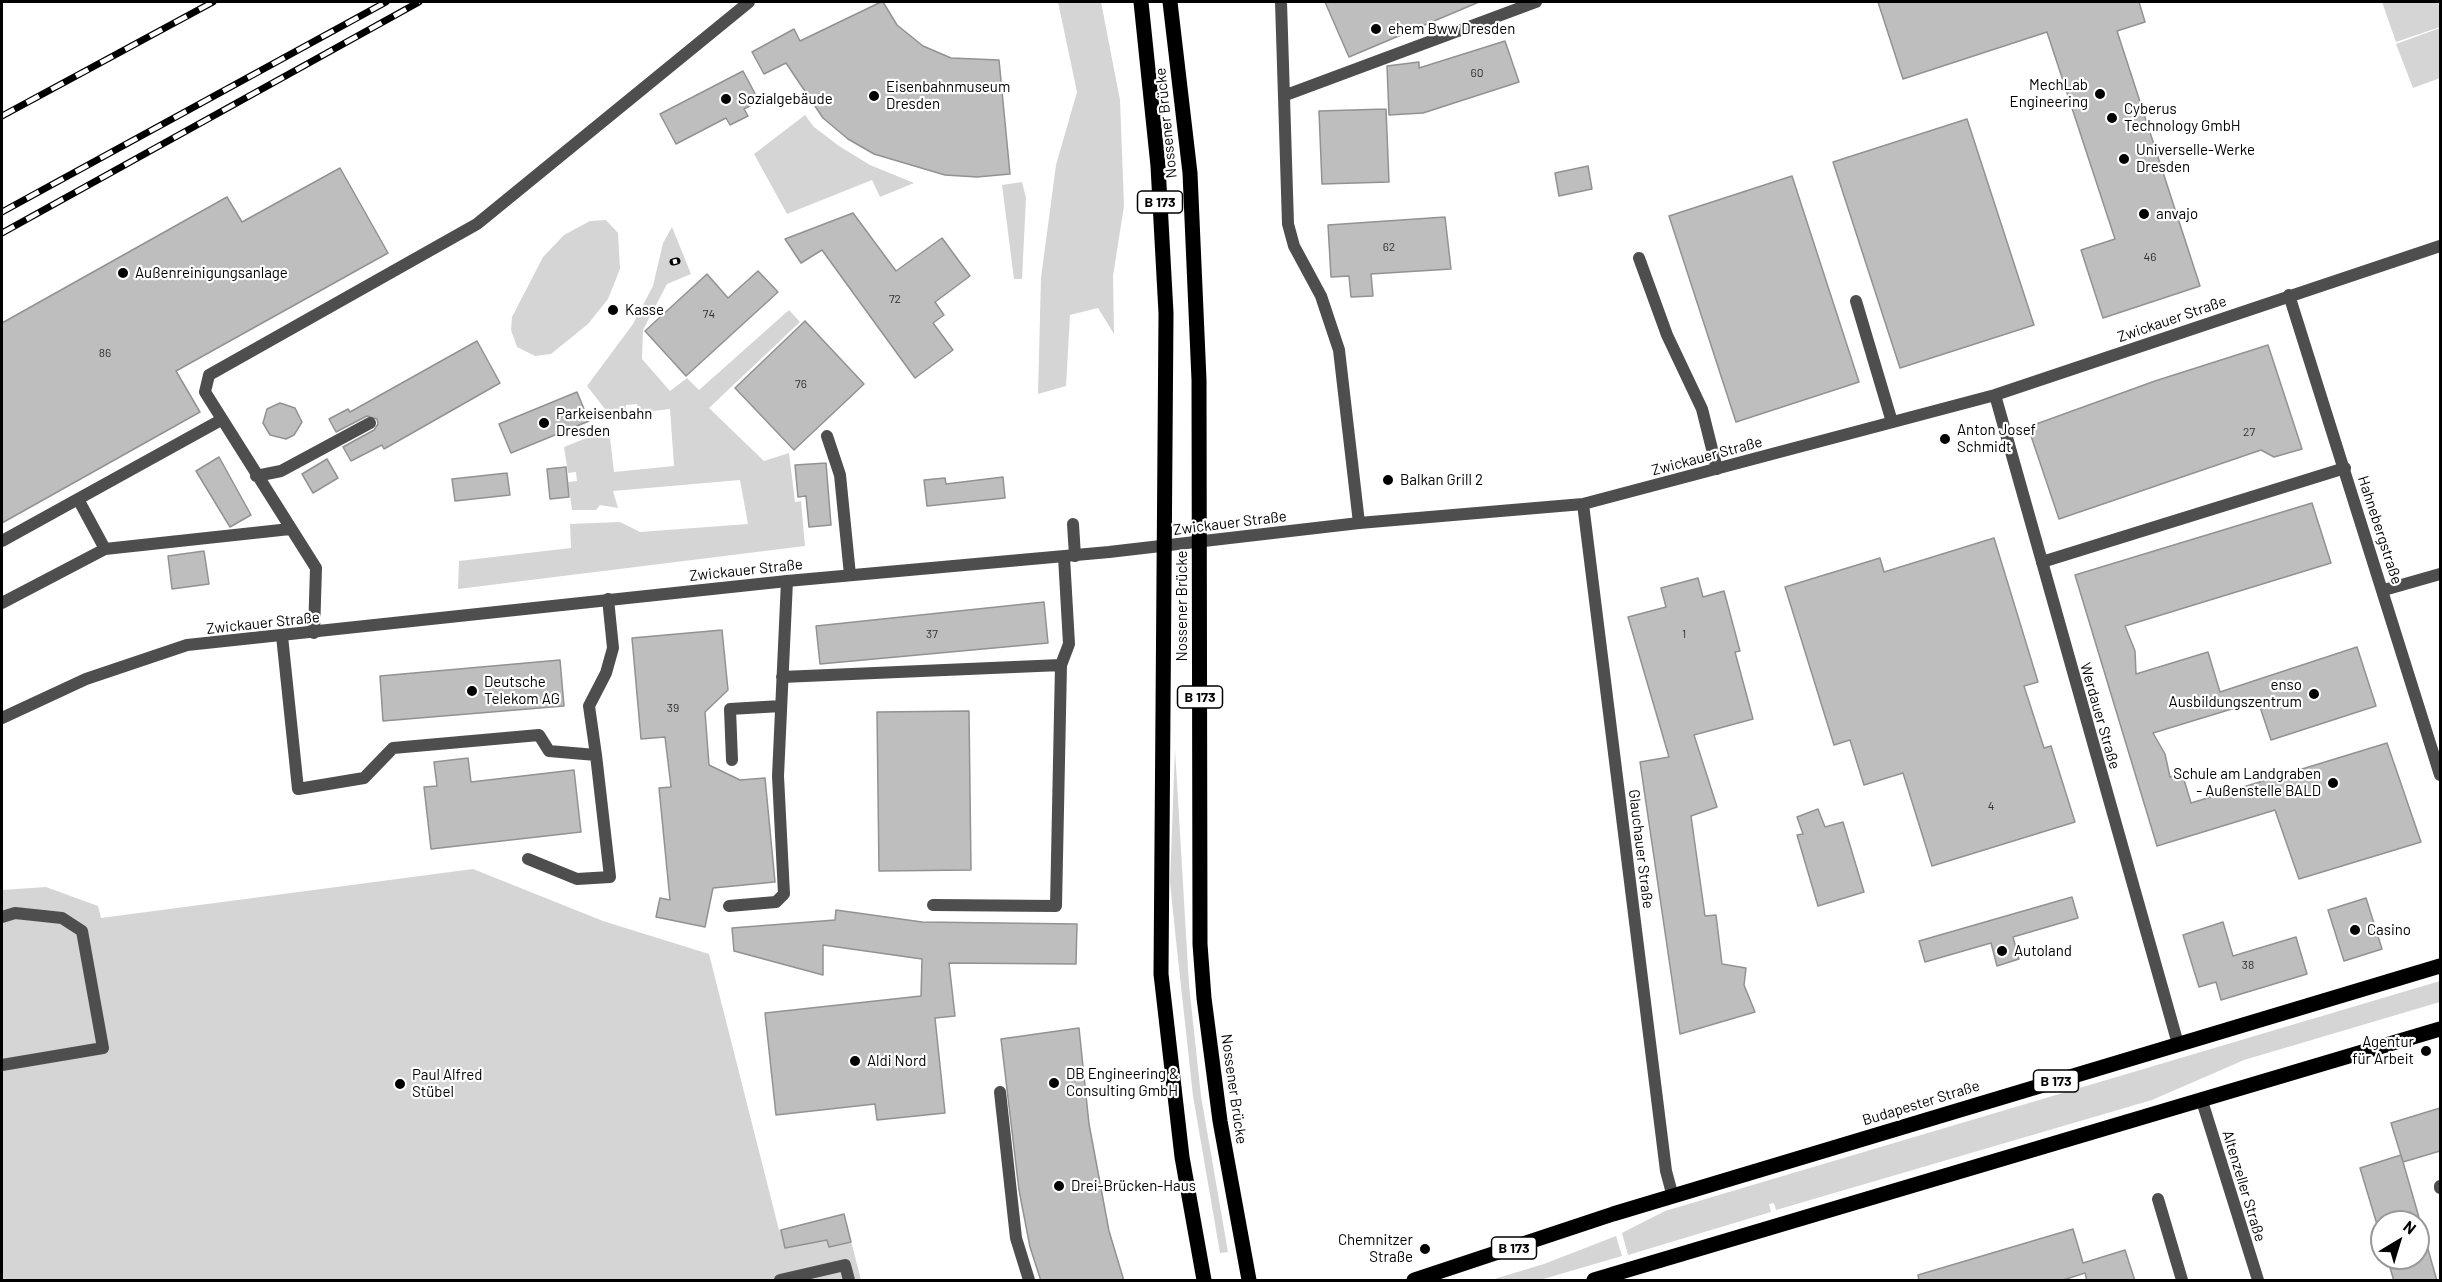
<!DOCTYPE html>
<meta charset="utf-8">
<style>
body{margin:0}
#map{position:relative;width:2442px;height:1282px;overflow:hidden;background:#fff;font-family:Barlow,sans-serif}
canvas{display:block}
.frame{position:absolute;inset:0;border:3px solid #000;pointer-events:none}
.north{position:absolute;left:2370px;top:1210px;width:60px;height:60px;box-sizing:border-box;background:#fff;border:2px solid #999;border-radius:50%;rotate:38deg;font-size:16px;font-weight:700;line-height:24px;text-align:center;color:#000}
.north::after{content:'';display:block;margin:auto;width:21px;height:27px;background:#000;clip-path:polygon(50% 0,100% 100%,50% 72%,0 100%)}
</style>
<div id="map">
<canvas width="2442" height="1282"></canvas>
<div class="frame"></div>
<div class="north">N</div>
</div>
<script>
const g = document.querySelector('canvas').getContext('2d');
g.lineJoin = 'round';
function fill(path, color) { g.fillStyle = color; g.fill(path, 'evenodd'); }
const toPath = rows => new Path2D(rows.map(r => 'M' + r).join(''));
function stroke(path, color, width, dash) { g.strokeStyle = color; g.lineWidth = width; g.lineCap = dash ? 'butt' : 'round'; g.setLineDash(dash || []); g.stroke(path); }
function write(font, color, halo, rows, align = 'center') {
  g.font = font + ' Barlow,sans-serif'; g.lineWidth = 4.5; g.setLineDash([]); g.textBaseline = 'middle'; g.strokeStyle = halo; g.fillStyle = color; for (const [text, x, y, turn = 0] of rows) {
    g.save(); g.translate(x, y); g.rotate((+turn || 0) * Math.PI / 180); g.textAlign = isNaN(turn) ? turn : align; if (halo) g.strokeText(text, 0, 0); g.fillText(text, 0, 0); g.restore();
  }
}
fill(toPath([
 [1058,2,1101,2,1120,100,1124,206,1113,276,1114,334,1098,308,1070,315,1066,386,1038,394,1041,278,1056,165,1077,92],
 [2382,2,2440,2,2440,27,2396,42],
 [2440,28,2440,78,2413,88,2396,44],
 [805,115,814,127,839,146,870,165,914,183,880,197,872,180,787,214,754,154],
 [1022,182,1026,198,1022,279,1014,279,1002,185],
 [606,220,618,233,620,269,608,299,588,324,551,354,535,356,517,347,511,330,512,317,543,257,564,235,590,221],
 [672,227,691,274,667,284,643,330,642,359,670,391,687,378,699,390,789,310,800,322,709,408,764,461,789,453,795,502,801,501,805,546,458,589,459,561,571,548,570,524,620,522,640,532,748,524,740,480,613,491,618,508,600,505,596,510,572,510,568,482,577,481,576,472,568,473,564,447,609,429,614,472,674,466,670,409,637,413,637,404,626,405,625,412,609,414,587,386,633,324,653,286,663,243],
 [1175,749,1189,985,1201,1096,1228,1252,1220,1253,1193,1096,1175,931,1170,882],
 [473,869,603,921,709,954,779,1230,844,1214,861,1280,2,1280,2,890,46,887,98,906,101,918],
 [2440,981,2440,1002,2244,1060,2152,1100,1776,1210,1774,1203,1769,1204,1771,1212,1628,1255,1622,1233,1665,1211],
 [1616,1236,1622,1256,1540,1280,1491,1280,1544,1264]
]), '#d5d5d5');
const building = toPath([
 [881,2,883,2,897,25,923,46,951,58,999,60,1010,174,977,177,945,175,874,154,848,139,823,118,786,63,764,74,752,52,794,29,800,41,881,2],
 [1325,2,1479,2,1349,57,1325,2],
 [1878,2,2139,2,2145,22,2117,31,2200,286,2103,318,2081,250,2115,239,2047,32,1903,79,1878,2],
 [1505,41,1519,82,1423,113,1389,115,1387,66,1419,62,1419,68,1505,41],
 [743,71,759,101,744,109,748,116,730,125,726,118,676,144,660,114,743,71],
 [1386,109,1389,182,1322,184,1319,111,1386,109],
 [1967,119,2034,325,1900,368,1833,162,1967,119],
 [1588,166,1592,189,1559,196,1555,173,1588,166],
 [340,168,388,253,176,371,200,412,2,523,2,323,227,197,242,222,340,168],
 [1792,176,1859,382,1736,422,1669,216,1792,176],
 [853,213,896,271,942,238,970,276,935,302,944,315,933,323,953,350,915,378,822,250,801,263,785,239,853,213],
 [1445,217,1451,269,1371,274,1373,296,1351,297,1349,276,1331,277,1328,225,1445,217],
 [758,271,778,292,686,376,645,331,707,274,728,298,758,271],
 [805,321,864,384,794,450,735,388,805,321],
 [477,341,500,383,384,449,382,445,351,461,343,447,374,430,378,424,377,419,367,416,336,432,329,419,348,409,350,412,477,341],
 [2268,345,2302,449,2274,457,2261,450,2059,519,2028,427,2155,381,2268,345],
 [577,392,589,421,511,453,499,424,577,392],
 [280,403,295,408,302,422,294,435,286,439,270,435,263,423,267,409,280,403],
 [219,457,251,515,230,527,196,471,219,457],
 [327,459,338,478,313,493,302,474,327,459],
 [826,463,831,525,809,527,806,496,798,497,795,465,826,463],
 [566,467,569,497,550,499,547,469,566,467],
 [507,473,510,495,455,501,452,479,507,473],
 [1003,477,1005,498,927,506,924,480,945,478,946,484,1003,477],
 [2312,503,2331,563,2125,626,2135,651,2136,674,2208,652,2220,692,2357,647,2376,706,2271,740,2258,701,2153,733,2165,754,2170,777,2182,773,2191,803,2387,743,2421,842,2299,879,2275,810,2157,846,2075,575,2312,503],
 [1994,538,2038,682,2024,686,2044,748,2051,746,2075,822,1932,866,1903,773,1864,785,1850,740,1834,745,1785,587,1880,558,1884,572,1994,538],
 [204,551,209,584,172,589,168,556,204,551],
 [1698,578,1703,597,1724,591,1740,651,1735,652,1753,719,1694,735,1717,807,1691,816,1705,916,1716,915,1722,964,1746,968,1744,985,1755,1012,1680,1034,1640,762,1669,757,1628,617,1666,607,1661,588,1698,578],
 [1044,602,1048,643,820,664,816,626,1044,602],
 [722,630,728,690,705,712,709,765,740,780,765,778,775,882,713,888,705,927,656,917,660,898,670,900,659,788,671,787,665,737,641,739,632,638,722,630],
 [560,660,564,706,383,721,380,676,560,660],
 [969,711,971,870,879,871,877,712,969,711],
 [468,758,471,782,574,770,581,832,431,849,424,787,437,786,434,762,468,758],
 [1818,809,1825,827,1843,822,1864,892,1818,906,1797,835,1803,834,1797,817,1818,809],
 [2072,897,2078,918,2013,937,2019,959,1997,966,1991,943,1925,962,1919,941,2072,897],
 [2366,898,2382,949,2344,961,2328,910,2366,898],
 [836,910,922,922,1077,924,1076,964,949,963,955,1016,935,1018,945,1113,877,1120,875,1104,776,1115,765,1013,921,996,922,959,823,945,823,975,734,951,732,928,835,920,836,910],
 [2223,922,2233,956,2296,937,2307,974,2221,1000,2216,982,2199,987,2183,935,2223,922],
 [1079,1028,1089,1124,1109,1231,1124,1281,1041,1281,1030,1247,1019,1190,1001,1039,1079,1028],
 [2440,1108,2440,1151,2403,1162,2391,1123,2440,1108],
 [2401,1155,2418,1214,2437,1281,2394,1281,2387,1258,2418,1258,2418,1222,2382,1222,2382,1241,2360,1168,2401,1155],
 [844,1214,851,1242,829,1247,827,1240,785,1248,781,1230,844,1214],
 [2073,1229,2083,1263,2125,1250,2135,1281,2087,1281,2085,1273,2060,1281,1919,1281,1918,1275,2073,1229]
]);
fill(building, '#bebebe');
stroke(building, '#929292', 1.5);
stroke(toPath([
 [1281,2,1288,224,1294,246,1321,296,1339,350,1359,523],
 [1286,95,1536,2],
 [1639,258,1667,335,1702,409,1717,469],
 [1856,301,1892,422],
 [827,436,840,475,850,575],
 [256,476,281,471,370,423],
 [78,499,105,549],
 [1073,524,1075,556],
 [2,541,221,420],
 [2042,562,2345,468],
 [2,603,105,549,290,529],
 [314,633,316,568,205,392,209,375,477,224,749,2],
 [282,636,298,789,364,778,393,748,539,735,549,751,596,755,589,706,606,673,613,648,608,599],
 [782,677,1061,665],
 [732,760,730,709,781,706],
 [528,859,577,879,610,877,596,755],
 [933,905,1056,906,1061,665,1069,644,1064,557],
 [729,906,776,902,784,894,778,776,787,581],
 [2,917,15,913,62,918,82,931,103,1048,2,1065],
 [1000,1092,1016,1238,1029,1280],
 [2440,1186,2440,1188],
 [2158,1199,2182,1280],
 [780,1280,845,1265,849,1280]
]), '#4e4e4e', 12);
stroke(toPath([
 [2289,295,2440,775],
 [1995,395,2178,1044],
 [1583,504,1666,1171,1673,1197],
 [2384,590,2440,574],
 [2,718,86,679,187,645,787,581,1109,552,1359,523,1583,504,1995,395,2440,246],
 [2202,1101,2258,1280]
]), '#4e4e4e', 12);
stroke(toPath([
 [1141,2,1158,166,1166,313,1161,974,1182,1157,1204,1280],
 [1170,2,1190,173,1199,380,1200,944,1204,998,1220,1121,1249,1280],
 [1414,1280,1613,1214,2440,966],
 [1594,1280,2440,1029]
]), '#000', 15);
const rail = toPath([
 [2,116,213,2],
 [2,212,386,2],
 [2,233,419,2],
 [673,262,677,261]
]);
stroke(rail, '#000', 7);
stroke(rail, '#fff', 4.5, [14]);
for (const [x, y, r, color] of [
 [1376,29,6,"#000"],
 [2100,94,6,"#000"],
 [874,96,6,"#000"],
 [726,99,6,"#000"],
 [2112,118,6,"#000"],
 [2124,159,6,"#000"],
 [2144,214,6,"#000"],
 [123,273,6,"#000"],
 [613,310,6,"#000"],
 [544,423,6,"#000"],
 [1945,439,6,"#000"],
 [1388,480,6,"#000"],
 [472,691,6,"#000"],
 [2314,694,6,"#000"],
 [2333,783,6,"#000"],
 [2355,930,6,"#000"],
 [2002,951,6,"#000"],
 [2426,1051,6,"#000"],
 [855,1061,6,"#000"],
 [1054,1083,6,"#000"],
 [400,1084,6,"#000"],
 [1059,1186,6,"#000"],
 [1425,1249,6,"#000"]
]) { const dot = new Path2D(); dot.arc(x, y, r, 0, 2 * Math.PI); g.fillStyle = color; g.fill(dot); stroke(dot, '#fff', 2); }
write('12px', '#303030', null, [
 ["60",1477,73],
 ["62",1389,247],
 ["46",2150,257],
 ["72",895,299],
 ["74",709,314],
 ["86",105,353],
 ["76",801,384],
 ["27",2249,432],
 ["37",932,634],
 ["1",1684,634],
 ["39",673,708],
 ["4",1991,806],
 ["38",2248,965]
]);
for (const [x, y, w] of [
 [1160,202,45],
 [1200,697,45],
 [2056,1081,45],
 [1514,1248,45]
]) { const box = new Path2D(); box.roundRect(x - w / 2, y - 11, w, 22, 4.5); g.fillStyle = '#fff'; g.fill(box); stroke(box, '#000', 1.5); }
write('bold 14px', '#000', null, [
 ["B 173",1160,202],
 ["B 173",1200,697],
 ["B 173",2056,1081],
 ["B 173",1514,1248]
]);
write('15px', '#000', '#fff', [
 ["ehem Bww Dresden",1388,29],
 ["MechLab",2088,85,"right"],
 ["Engineering",2088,102,"right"],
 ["Eisenbahnmuseum",886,87],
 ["Dresden",886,104],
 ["Sozialgebäude",738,99],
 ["Cyberus",2124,109],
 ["Technology GmbH",2124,126],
 ["Universelle-Werke",2136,150],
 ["Dresden",2136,167],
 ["anvajo",2156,214],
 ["Außenreinigungsanlage",135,273],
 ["Kasse",625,310],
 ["Parkeisenbahn",556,414],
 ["Dresden",556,431],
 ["Anton Josef",1957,430],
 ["Schmidt",1957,447],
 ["Balkan Grill 2",1400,480],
 ["Deutsche",484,682],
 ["Telekom AG",484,699],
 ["enso",2302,685,"right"],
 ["Ausbildungszentrum",2302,702,"right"],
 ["Schule am Landgraben",2321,774,"right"],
 ["- Außenstelle BALD",2321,791,"right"],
 ["Casino",2367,930],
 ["Autoland",2014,951],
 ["Agentur",2414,1042,"right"],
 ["für Arbeit",2414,1059,"right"],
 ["Aldi Nord",867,1061],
 ["DB Engineering &",1066,1074],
 ["Consulting GmbH",1066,1091],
 ["Paul Alfred",412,1075],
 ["Stübel",412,1092],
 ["Drei-Brücken-Haus",1071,1186],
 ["Chemnitzer",1413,1240,"right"],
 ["Straße",1413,1257,"right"]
], 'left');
write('15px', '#000', '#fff', [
 ["Nossener Brücke",1166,123,-96],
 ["Zwickauer Straße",2172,319,-19],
 ["Zwickauer Straße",1707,456,-15],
 ["Zwickauer Straße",1230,523,-7],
 ["Hahnebergstraße",2380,530,72],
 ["Zwickauer Straße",746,570,-6],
 ["Nossener Brücke",1182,606,-90],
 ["Zwickauer Straße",263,623,-6],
 ["Werdauer Straße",2100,716,74],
 ["Glauchauer Straße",1641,849,83],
 ["Nossener Brücke",1234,1089,82],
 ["Budapester Straße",1921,1103,-17],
 ["Altenzeller Straße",2244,1186,73]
]);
</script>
